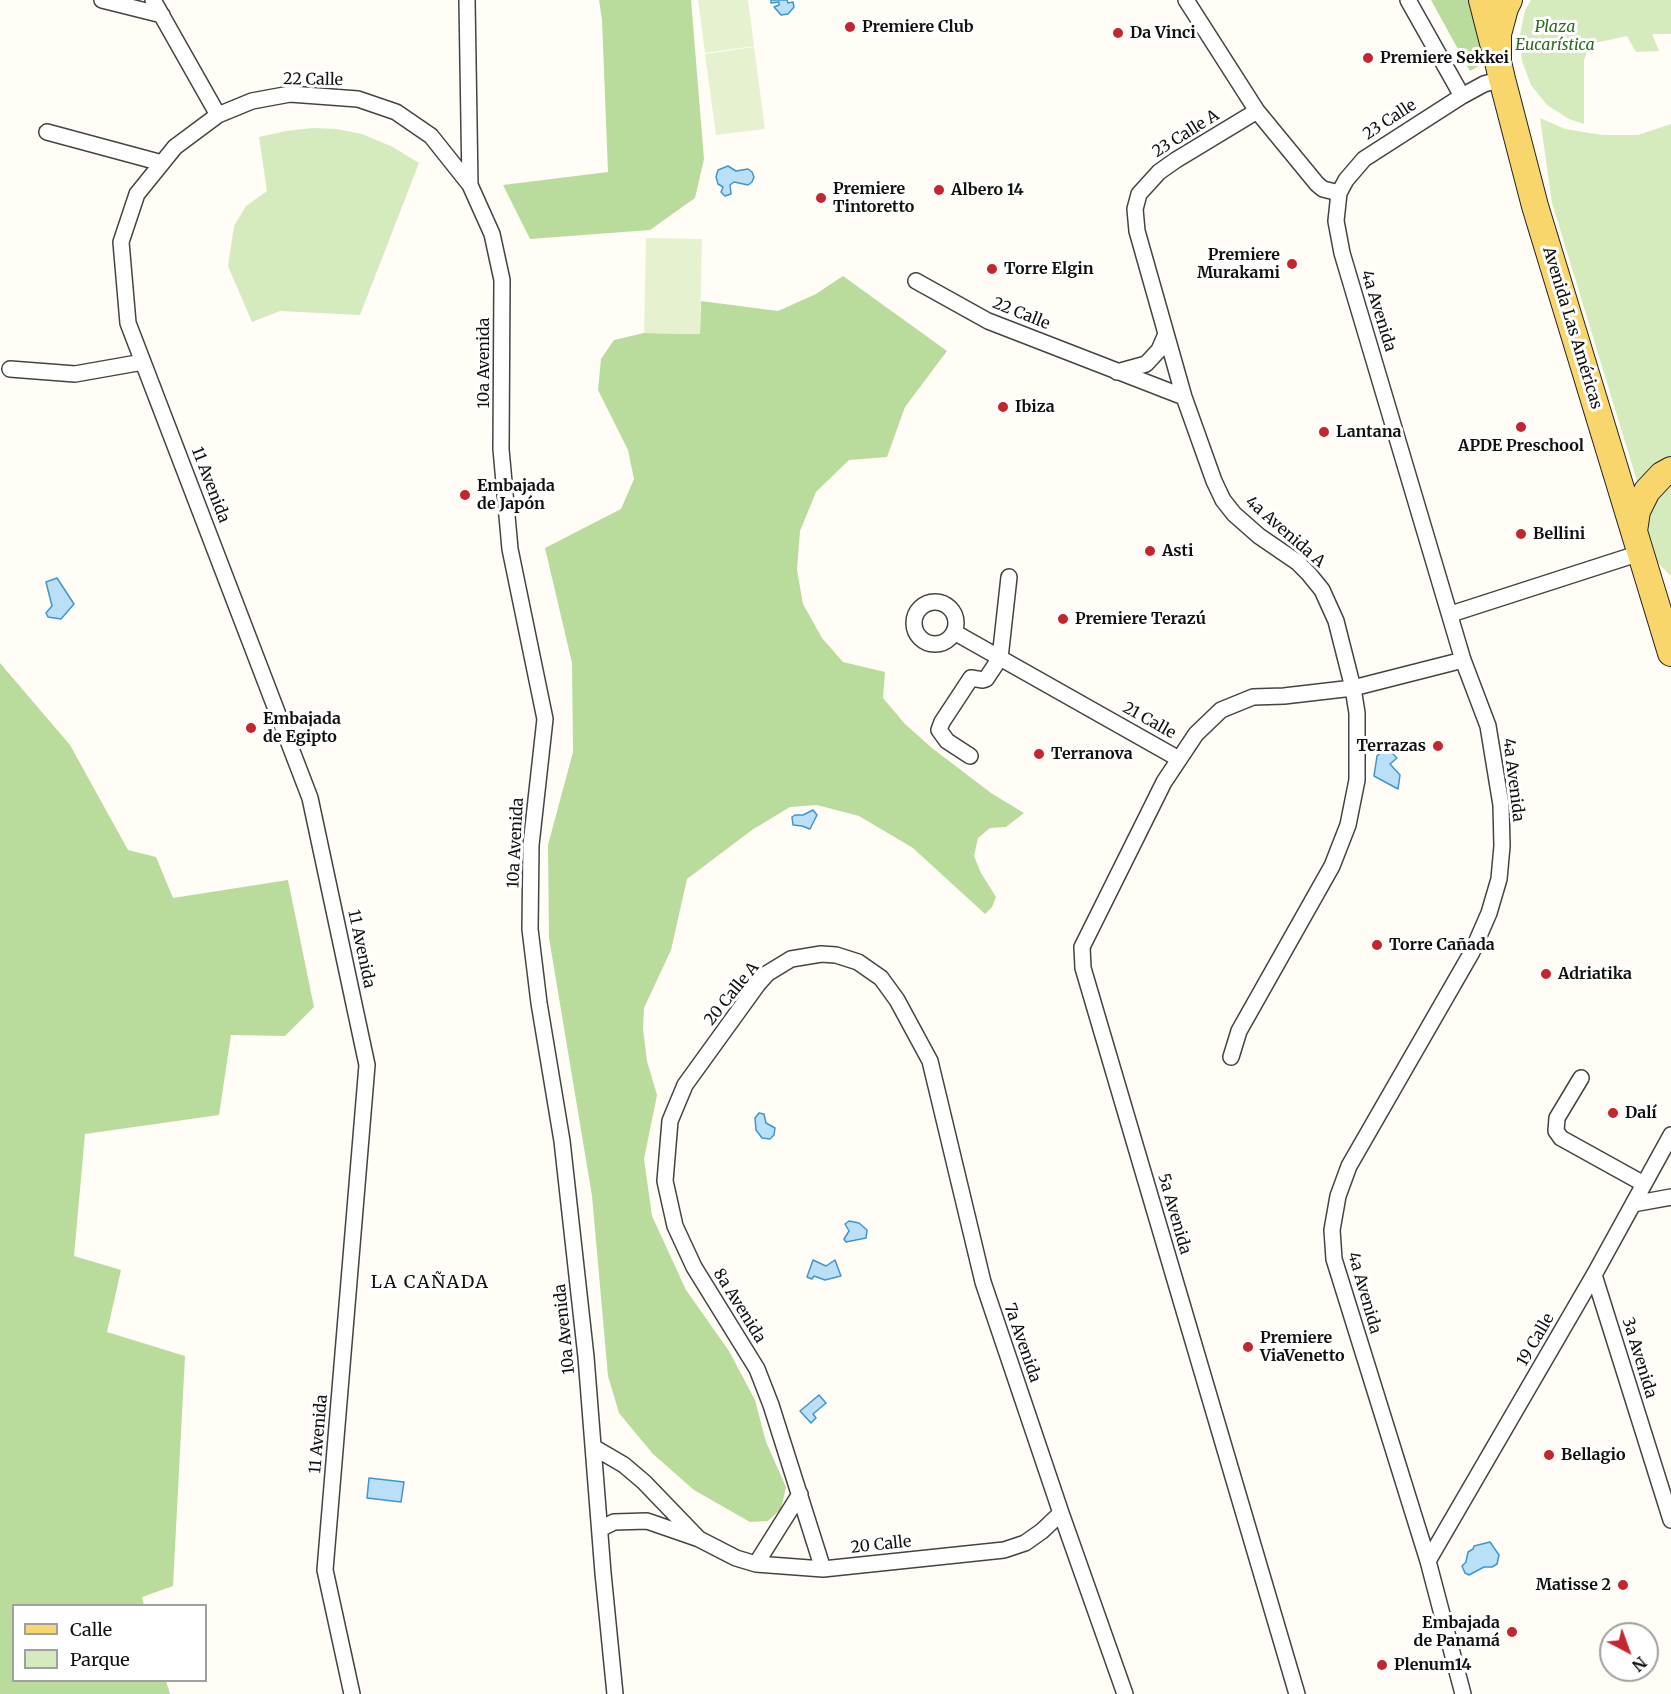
<!DOCTYPE html>
<meta charset="utf-8">
<style>
body{margin:0}
#map{position:relative;width:1671px;height:1694px;overflow:hidden;background:#fffdf5;font-family:Merriweather,serif}
canvas{display:block}
.legend{position:absolute;left:12px;top:1604px;width:195px;height:78px;box-sizing:border-box;background:#fff;border:2px solid #a0a0a0;margin:0;padding:8px 10px;list-style:none;font-size:18px;color:#111}
.legend li{display:flex;align-items:center;gap:12px;height:30px}
.legend b{width:30px;border:2px solid #a0a0a0}
.north{position:absolute;left:1599px;top:1622px;width:60px;height:60px;box-sizing:border-box;background:#fff;border:2px solid #a0a0a0;border-radius:50%;rotate:139deg;font-size:16px;font-weight:700;line-height:24px;text-align:center;color:#111}
.north::after{content:'';display:block;margin:auto;width:21px;height:27px;background:#c4262e;clip-path:polygon(50% 0,100% 100%,50% 72%,0 100%)}
</style>
<div id="map">
<canvas width="1671" height="1694"></canvas>
<ul class="legend">
<li><b style="height:8px;background:#f9d66b"></b>Calle</li>
<li><b style="height:16px;background:#d5ebbd"></b>Parque</li>
</ul>
<div class="north">N</div>
</div>
<script>
const g = document.querySelector('canvas').getContext('2d');
g.lineJoin = 'round';
function fill(path, color) { g.fillStyle = color; g.fill(path, 'evenodd'); }
const toPath = rows => new Path2D(rows.map(r => 'M' + r).join(''));
function stroke(path, color, width, dash) { g.strokeStyle = color; g.lineWidth = width; g.lineCap = dash ? 'butt' : 'round'; g.setLineDash(dash || []); g.stroke(path); }
function write(font, color, halo, rows, align = 'center') {
  g.font = font + ' Merriweather,serif'; g.lineWidth = 6; g.setLineDash([]); g.textBaseline = 'middle'; g.strokeStyle = halo; g.fillStyle = color; for (const [text, x, y, turn = 0] of rows) {
    g.save(); g.translate(x, y); g.rotate((+turn || 0) * Math.PI / 180); g.textAlign = isNaN(turn) ? turn : align; if (halo) g.strokeText(text, 0, 0); g.fillText(text, 0, 0); g.restore();
  }
}
fill(toPath([
 [1531,0,1671,0,1671,34,1652,34,1659,51,1636,52,1627,36,1590,44,1584,60,1584,124,1569,119,1547,105,1531,85,1522,61,1520,35,1525,10],
 [1540,118,1565,129,1602,135,1638,135,1671,124,1671,457,1638,484,1552,203],
 [313,128,337,129,362,134,393,147,419,163,360,315,280,311,252,322,228,266,234,226,246,206,267,191,259,137,286,131],
 [1671,485,1671,576,1655,560,1648,544,1647,527,1651,510,1660,495]
]), '#d5ebbd');
fill(toPath([
 [599,0,691,0,704,159,695,198,650,230,530,239,503,185,608,172,602,20],
 [1431,0,1476,0,1486,35,1486,62,1470,71],
 [843,276,947,351,905,407,887,457,849,460,816,492,800,531,797,570,803,604,822,638,843,662,885,672,883,698,905,724,932,748,991,793,1024,813,1006,827,990,828,978,838,974,856,981,873,996,897,992,907,985,914,913,848,859,816,817,805,790,807,752,830,687,879,671,950,644,1008,643,1029,647,1061,657,1095,644,1159,652,1216,686,1290,729,1351,755,1400,766,1442,786,1487,781,1509,768,1521,750,1522,694,1490,653,1454,619,1413,608,1376,592,1196,549,938,548,845,573,752,572,663,545,548,621,509,634,479,628,450,598,390,601,359,614,340,644,333,700,334,701,301,778,311,816,294],
 [0,663,70,745,128,850,156,857,173,898,288,880,314,1007,285,1036,231,1035,219,1115,85,1134,74,1256,121,1270,107,1332,185,1356,173,1586,142,1597,144,1605,14,1606,14,1680,166,1681,170,1694,0,1694]
]), '#b9dc9c');
fill(toPath([
 [698,0,748,0,754,46,705,53],
 [754,47,765,129,716,135,705,54],
 [646,238,702,239,700,334,644,333]
]), '#e6f2cf');
const water = toPath([
 [771,0,787,0,788,3,793,2,794,7,788,14,781,15,775,8,774,7,779,5,779,2,771,3,771,0],
 [728,166,736,171,748,169,752,172,754,177,752,182,748,185,734,182,730,185,731,194,725,196,721,192,723,187,718,184,716,177,718,170,728,166],
 [57,578,74,604,61,619,48,617,46,613,52,606,46,582,57,578],
 [1386,747,1397,758,1390,764,1400,775,1398,789,1374,776,1377,756,1386,747],
 [813,810,817,815,810,829,802,826,793,825,792,817,795,815,803,815,813,810],
 [759,1113,764,1114,766,1123,775,1128,774,1135,770,1139,762,1138,756,1130,755,1118,759,1113],
 [849,1221,859,1223,867,1230,866,1238,846,1242,844,1239,849,1231,845,1224,849,1221],
 [813,1260,826,1266,835,1260,841,1276,825,1280,814,1276,812,1279,807,1277,813,1260],
 [819,1395,826,1403,813,1414,816,1418,811,1423,800,1411,819,1395],
 [369,1478,404,1482,401,1502,367,1498,369,1478],
 [1490,1542,1499,1555,1497,1564,1492,1567,1484,1567,1469,1575,1465,1573,1462,1566,1466,1562,1468,1552,1473,1549,1474,1546,1490,1542]
]);
fill(water, '#b9e0f7');
stroke(water, '#3f96cf', 1.5);
const street = toPath([
 [102,0,162,15],
 [153,0,218,115],
 [467,0,470,185,492,234,502,280,501,449,510,549,545,719,531,845,530,929,539,1003,562,1141,586,1357,603,1573,615,1694],
 [1186,0,1257,111,1317,184,1323,189,1339,193],
 [1408,0,1462,96],
 [47,132,162,163],
 [916,281,988,321,1184,397],
 [10,369,75,374,143,362],
 [1117,372,1146,364,1159,350,1166,334],
 '914 623a21 21 0 1 1 42 0a21 21 0 1 1-42 0Z',
 [1451,614,1640,553],
 [954,632,1179,759],
 [970,756,947,741,939,730,942,722,971,678,983,680,986,679,1000,658,1009,577],
 [1231,1057,1239,1031,1332,866,1348,825,1357,780,1357,713,1353,688,1336,621,1322,590,1309,574,1297,562,1259,536,1234,514,1223,500,1214,481,1184,397,1137,231,1135,209,1139,194,1159,172,1176,160,1257,111],
 [1581,1078,1557,1118,1556,1131,1561,1138,1644,1184],
 [1633,1204,1671,1197],
 [1594,1275,1671,1520],
 [595,1448,624,1465,644,1482,697,1537],
 [600,1529,614,1522,647,1521,699,1539,736,1558,756,1564,823,1569,1004,1550,1025,1543,1042,1531,1061,1513],
 [1428,1561,1594,1275,1671,1135],
 [756,1564,800,1494],
 [823,1569,771,1405,757,1369,694,1267,675,1226,665,1181,670,1121,685,1085,758,984,768,973,791,959,821,954,836,955,858,962,881,978,897,1000,930,1061,983,1282,1061,1513,1125,1694],
 [352,1694,325,1570,367,1065,310,798,128,323,121,242,137,194,175,147,218,115,252,101,290,94,358,99,396,112,431,136,470,185],
 [1297,1694,1083,968,1082,947,1164,782,1196,734,1221,710,1253,697,1284,696,1353,688,1463,660],
 [1463,1694,1428,1561,1334,1259,1332,1230,1338,1196,1349,1166,1472,952,1489,913,1499,879,1502,846,1501,805,1488,726,1463,660,1342,253,1336,221,1339,193,1346,180,1364,159,1462,96,1484,84,1502,79]
]);
const primary = toPath([
 [1482,0,1493,43],
 [1509,0,1505,8,1498,34,1498,62,1502,79,1535,206,1671,653],
 [1634,531,1637,511,1647,491,1662,475,1671,470]
]);
stroke(street, '#444', 18);
stroke(primary, '#222', 28);
stroke(street, '#fff', 15);
stroke(primary, '#f9d66b', 26);
for (const [x, y, r, color] of [
 [850,27,6,"#c4262e"],
 [1118,33,6,"#c4262e"],
 [1368,58,6,"#c4262e"],
 [939,190,6,"#c4262e"],
 [821,198,6,"#c4262e"],
 [1292,264,6,"#c4262e"],
 [992,269,6,"#c4262e"],
 [1003,407,6,"#c4262e"],
 [1521,427,6,"#c4262e"],
 [1324,432,6,"#c4262e"],
 [465,495,6,"#c4262e"],
 [1521,534,6,"#c4262e"],
 [1150,551,6,"#c4262e"],
 [1063,619,6,"#c4262e"],
 [251,728,6,"#c4262e"],
 [1438,746,6,"#c4262e"],
 [1039,754,6,"#c4262e"],
 [1377,945,6,"#c4262e"],
 [1546,974,6,"#c4262e"],
 [1613,1113,6,"#c4262e"],
 [1248,1347,6,"#c4262e"],
 [1549,1455,6,"#c4262e"],
 [1623,1585,6,"#c4262e"],
 [1512,1632,6,"#c4262e"],
 [1382,1665,6,"#c4262e"]
]) { const dot = new Path2D(); dot.arc(x, y, r, 0, 2 * Math.PI); g.fillStyle = color; g.fill(dot); stroke(dot, '#fff', 2); }
write('bold 16px', '#111', '#fff', [
 ["Premiere Club",862,27],
 ["Da Vinci",1130,33],
 ["Premiere Sekkei",1380,58],
 ["Premiere",833,189],
 ["Tintoretto",833,207],
 ["Albero 14",951,190],
 ["Premiere",1280,255,"right"],
 ["Murakami",1280,273,"right"],
 ["Torre Elgin",1004,269],
 ["Ibiza",1015,407],
 ["Lantana",1336,432],
 ["APDE Preschool",1521,446,"center"],
 ["Embajada",477,486],
 ["de Japón",477,504],
 ["Bellini",1533,534],
 ["Asti",1162,551],
 ["Premiere Terazú",1075,619],
 ["Embajada",263,719],
 ["de Egipto",263,737],
 ["Terrazas",1426,746,"right"],
 ["Terranova",1051,754],
 ["Torre Cañada",1389,945],
 ["Adriatika",1558,974],
 ["Dalí",1625,1113],
 ["Premiere",1260,1338],
 ["ViaVenetto",1260,1356],
 ["Bellagio",1561,1455],
 ["Matisse 2",1611,1585,"right"],
 ["Embajada",1500,1623,"right"],
 ["de Panamá",1500,1641,"right"],
 ["Plenum14",1394,1665]
], 'left');
write('italic 16px', '#2f6b1f', '#fff', [
 ["Plaza",1555,27],
 ["Eucarística",1555,45]
]);
write('16px', '#111', '#fff', [
 ["22 Calle",313,80,1],
 ["23 Calle",1390,120,-33],
 ["23 Calle A",1186,134,-32],
 ["4a Avenida",1378,311,73],
 ["22 Calle",1021,314,22],
 ["Avenida Las Américas",1572,328,73],
 ["10a Avenida",484,363,-90],
 ["11 Avenida",210,485,69],
 ["4a Avenida A",1285,532,41],
 ["21 Calle",1149,721,29],
 ["4a Avenida",1513,780,83],
 ["10a Avenida",516,843,-87],
 ["11 Avenida",361,949,78],
 ["20 Calle A",732,994,-51],
 ["5a Avenida",1174,1214,74],
 ["4a Avenida",1364,1293,74],
 ["8a Avenida",739,1306,58],
 ["10a Avenida",565,1329,-96],
 ["19 Calle",1536,1340,-60],
 ["7a Avenida",1022,1343,71],
 ["3a Avenida",1639,1358,73],
 ["11 Avenida",319,1434,-85],
 ["20 Calle",881,1545,-6]
]);
g.letterSpacing = '1.5px';
write('18px', '#111', '#fff', [
 ["LA CAÑADA",430,1283]
]);
g.letterSpacing = '0px';
</script>
